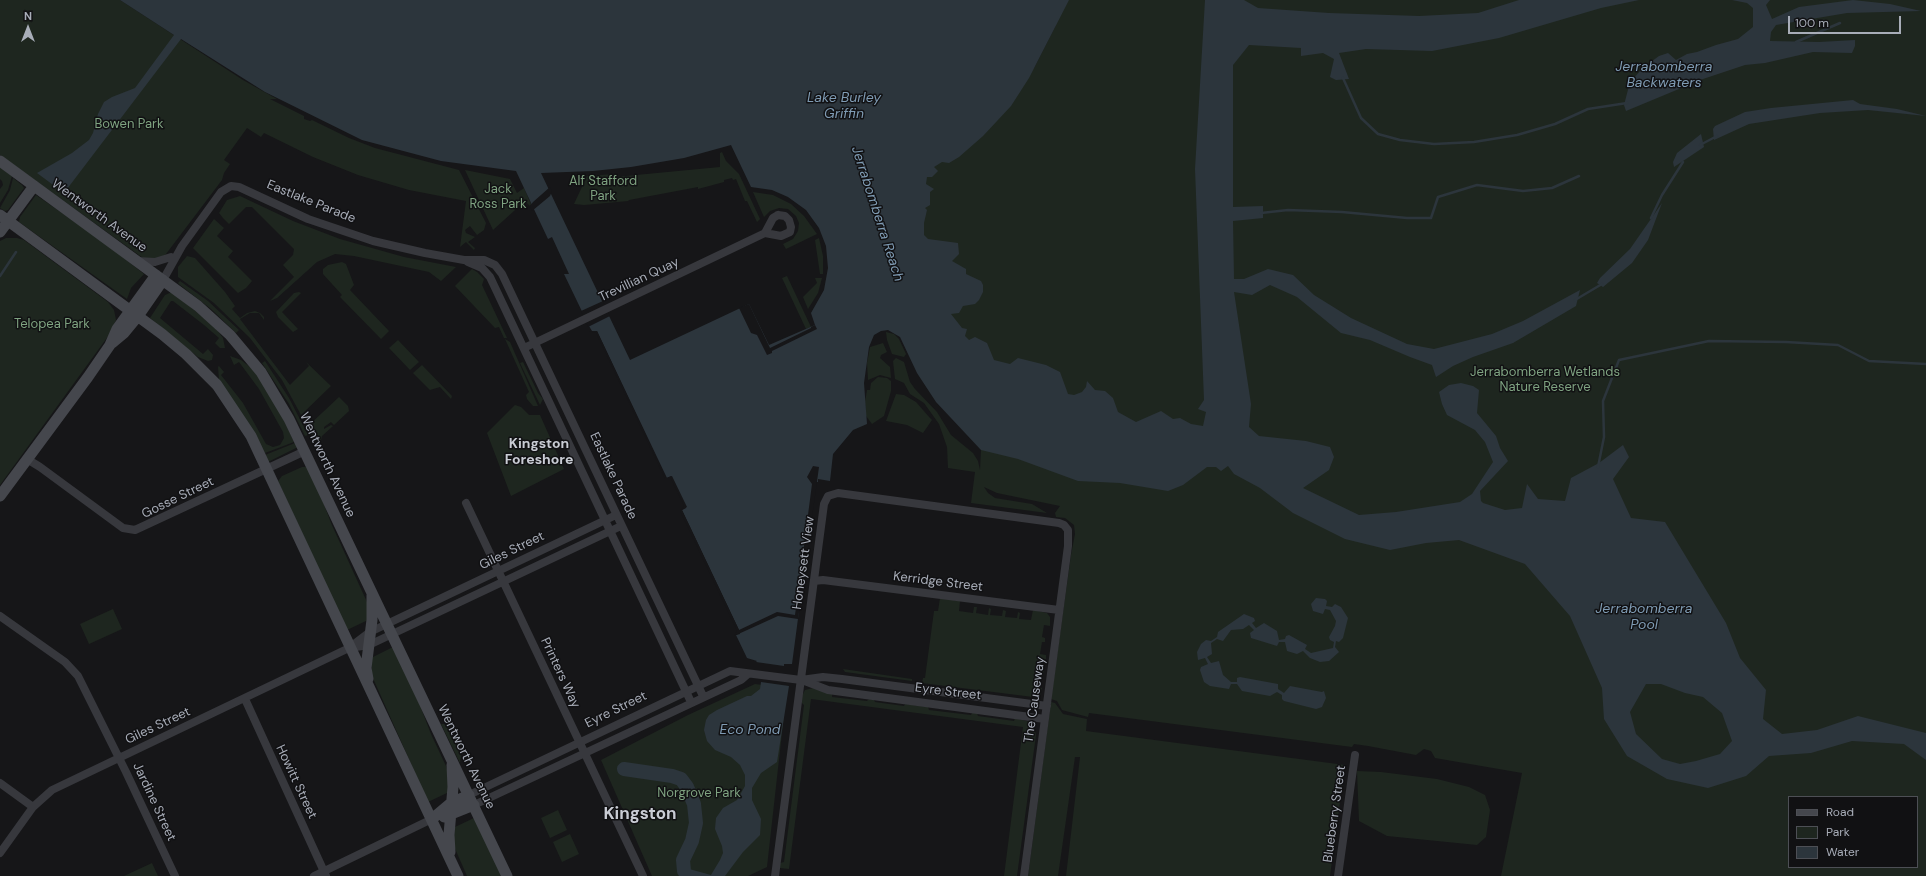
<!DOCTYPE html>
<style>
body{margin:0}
#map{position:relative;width:1926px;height:876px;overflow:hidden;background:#161618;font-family:"DM Sans",sans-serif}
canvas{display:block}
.legend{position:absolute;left:1788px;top:796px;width:130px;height:72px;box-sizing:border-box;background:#111113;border:1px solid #4d4f55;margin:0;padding:5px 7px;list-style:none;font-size:12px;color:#a8adb8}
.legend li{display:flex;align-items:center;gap:8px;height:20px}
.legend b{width:20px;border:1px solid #4d4f55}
.north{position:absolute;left:8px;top:8px;width:40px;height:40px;-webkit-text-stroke:3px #111113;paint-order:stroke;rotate:0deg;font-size:11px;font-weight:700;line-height:16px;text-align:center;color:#a8adb8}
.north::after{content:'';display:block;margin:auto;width:14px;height:18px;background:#a8adb8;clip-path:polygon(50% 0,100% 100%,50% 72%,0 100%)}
.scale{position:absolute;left:1788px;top:16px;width:113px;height:18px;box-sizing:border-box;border:2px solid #a8adb8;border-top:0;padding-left:5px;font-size:12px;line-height:14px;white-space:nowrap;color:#a8adb8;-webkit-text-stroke:3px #111113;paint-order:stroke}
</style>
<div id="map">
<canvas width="1926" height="876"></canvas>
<ul class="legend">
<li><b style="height:5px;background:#45474d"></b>Road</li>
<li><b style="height:11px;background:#1e261f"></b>Park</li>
<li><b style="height:11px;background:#2c353c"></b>Water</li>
</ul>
<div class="north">N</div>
<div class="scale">100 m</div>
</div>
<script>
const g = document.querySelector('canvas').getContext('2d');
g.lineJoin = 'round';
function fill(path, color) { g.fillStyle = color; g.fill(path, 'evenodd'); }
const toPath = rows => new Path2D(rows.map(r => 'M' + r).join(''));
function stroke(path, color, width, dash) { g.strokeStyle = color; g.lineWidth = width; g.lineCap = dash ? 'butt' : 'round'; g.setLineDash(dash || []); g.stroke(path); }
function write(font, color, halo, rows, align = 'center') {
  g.font = font + ' "DM Sans",sans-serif'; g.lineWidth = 3; g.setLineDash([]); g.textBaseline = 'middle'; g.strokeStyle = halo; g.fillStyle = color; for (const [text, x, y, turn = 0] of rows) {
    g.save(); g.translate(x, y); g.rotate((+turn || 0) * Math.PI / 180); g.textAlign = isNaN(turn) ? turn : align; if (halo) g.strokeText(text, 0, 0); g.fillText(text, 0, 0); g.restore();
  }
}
fill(toPath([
 [0,0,120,0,243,80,277,99,270,99,304,116,304,119,310,121,312,120,349,138,375,148,459,170,486,223,484,230,477,235,470,226,465,230,466,233,475,237,468,242,475,248,474,250,466,242,460,247,466,201,409,190,358,175,313,157,264,133,261,137,247,128,224,160,230,164,224,173,222,180,166,254,161,258,143,258,0,155],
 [1064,0,1926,0,1926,876,1501,876,1522,773,1435,758,1431,751,1424,749,1416,755,1368,746,1354,744,1352,747,1089,713,1088,717,1062,710,1057,701,1051,699,1071,555,1075,534,1074,525,1065,518,1056,517,1055,513,1060,506,997,493,984,487,988,493,995,498,1032,504,1047,513,971,503,975,472,948,468,947,447,939,424,924,403,910,394,904,383,895,379,893,361,896,358,904,362,910,382,915,389,937,412,951,435,973,453,978,461,980,470,981,450,904,186,1034,68,1055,27],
 [1789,797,1917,797,1917,867,1789,867],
 [722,152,726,161,739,174,760,219,757,222,747,201,745,201,736,179,733,180,732,178,724,180,724,182,698,189,698,187,629,200,628,201,584,205,574,204,587,176,614,174,615,177,720,167,720,153],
 [0,167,12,176,8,190,0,203,0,189,3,185,2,181,0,179],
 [465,170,510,179,517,193,524,188,531,204,530,206,525,201,493,230],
 [13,178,22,185,24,188,8,210,5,211,0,208,10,190],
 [753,192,773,195,791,204,804,216,817,234,786,249,783,244,793,239,798,231,799,223,796,216,788,209,779,208,770,211,764,217],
 [36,195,101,240,144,274,131,288,127,299,19,222,20,217],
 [240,196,293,221,340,239,404,257,456,267,441,281,429,272,354,256,335,254,317,262,277,298,270,301,294,277,283,265,293,255,294,249,252,207,246,207,229,224,223,218,219,213,227,200],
 [214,219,224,228,217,236,233,251,228,257,252,281,246,288,238,293,193,248],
 [6,238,17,238,24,240,108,302,114,310,116,320,109,335,0,485,0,241],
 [819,238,823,256,823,274,820,274,815,240],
 [187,256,195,258,225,292,235,306,232,309,240,318,247,313,255,311,260,313,264,317,264,320,259,313,250,313,240,319,290,385,309,366,306,362,331,386,301,415,282,380,250,338,214,303,178,277,178,267],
 [342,262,346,264,354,285,350,290,389,331,381,339,340,297,342,295,323,274,323,269,328,265],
 [472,269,477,272,484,279,482,285,507,338,504,338,499,327,495,328,455,286],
 [787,276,811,327,806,329,782,278],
 [815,278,822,278,818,293,808,309,803,297,817,283],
 [180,281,208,301,239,330,236,333,211,309,180,285,178,283],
 [172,292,215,327,223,338,225,348,220,348,215,343,219,338,204,325,173,301,171,301,160,318,203,354,208,349,213,355,212,360,208,361,198,357,150,318,165,295],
 [299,292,301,293,282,312,298,329,293,332,278,317,276,312,294,293],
 [886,332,894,334,899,339,906,354,904,357,892,354,887,340],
 [505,339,510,342,538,406,533,406,527,399,526,395,529,392],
 [398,340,419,362,410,370,389,348],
 [883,343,887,352,881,355,880,358,890,367,891,378,880,375,868,380,867,363,870,347],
 [230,356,241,360,255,371,275,401,294,442,265,453,219,380,218,367,219,366,224,372,221,375,243,403,266,444,273,447,280,445,284,438,283,432,259,389,239,362,234,365],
 [265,361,289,398,308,435,305,436,289,404,262,363],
 [523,362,538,393,543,399,540,405,520,363],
 [422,365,452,396,451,399,440,387,430,390,413,373],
 [878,377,887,378,891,381,891,391,884,416,872,424,866,416,865,402,867,390,870,390,871,383],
 [896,394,904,395,916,402,930,418,932,420,923,433,907,425,886,421],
 [339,397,348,406,349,411,334,425,331,422,324,427,324,429,331,425,333,426,322,436,321,440,315,442,307,427],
 [515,405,521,407,529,415,540,415,564,469,511,496,487,433],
 [295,443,298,447,268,462,265,455],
 [302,467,306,467,318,488,331,523,367,602,368,620,347,630,278,481,282,476],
 [940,598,960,601,959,611,973,613,974,607,977,607,976,613,988,615,989,608,991,609,990,615,1002,616,1003,610,1006,611,1005,617,1017,618,1018,612,1020,613,1019,619,1031,620,1033,610,1047,613,1050,617,1050,626,1044,625,1042,637,1045,638,1045,642,1042,642,1040,654,1046,655,1046,659,1039,659,1038,670,1044,671,1043,676,1037,676,1036,687,1042,688,1040,696,1033,697,922,683,923,678,925,678,934,611,938,611],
 [113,609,122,629,89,644,80,624],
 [393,647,419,703,431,734,446,766,449,778,449,792,428,802,372,676,371,658],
 [843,669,912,679,912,681,845,672],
 [755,684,787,688,767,867,748,876,652,876,601,760,688,715],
 [813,688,832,694,832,697,867,701,869,699,874,700,875,702,904,706,905,704,928,707,929,710,971,715,972,713,977,713,978,716,1014,721,1015,718,1030,722,1034,727,1036,735,1017,876,1004,876,1023,727,811,699,789,869,780,868,780,863,784,862,804,705,802,703,802,696,805,690],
 [1051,702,1055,703,1063,714,1087,719,1086,731,1345,765,1330,876,1066,876,1080,757,1075,757,1058,876,1028,876],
 [441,724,444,724,447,727,461,756,460,763],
 [1357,771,1381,772,1437,779,1469,787,1485,795,1490,810,1486,837,1477,845,1387,836,1359,821],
 [558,810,567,830,550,838,541,818],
 [474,818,502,876,467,876,453,844,455,827],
 [570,834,579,854,562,862,553,842],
 [152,863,158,876,124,876,126,875]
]), '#1e261f');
fill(toPath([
 [120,0,1069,0,1029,78,1011,106,983,136,959,157,949,163,942,162,934,167,938,171,932,177,927,177,926,184,934,189,930,192,930,205,925,208,927,210,924,223,924,235,928,239,958,243,959,254,952,261,966,269,966,274,981,281,983,285,983,292,979,300,975,304,963,306,959,313,951,314,962,328,967,329,965,336,969,340,975,337,987,343,994,360,1010,364,1018,358,1046,365,1060,372,1068,394,1074,395,1082,392,1086,387,1087,381,1095,390,1105,391,1113,398,1118,412,1136,422,1161,411,1173,419,1180,418,1191,424,1203,426,1206,412,1198,409,1204,400,1195,169,1205,0,1244,0,1258,8,1329,13,1419,16,1478,13,1519,0,1639,0,1601,8,1499,38,1432,51,1366,49,1339,53,1349,79,1336,80,1330,77,1334,59,1323,53,1301,56,1301,48,1249,45,1233,65,1233,207,1263,206,1263,218,1233,221,1234,279,1244,279,1268,269,1293,275,1314,295,1351,318,1407,344,1434,349,1492,334,1523,321,1580,290,1576,306,1513,343,1473,357,1453,366,1436,377,1432,365,1410,357,1370,340,1341,333,1297,297,1270,285,1252,295,1234,292,1251,404,1249,427,1259,436,1306,441,1330,447,1334,457,1329,470,1303,488,1359,515,1396,512,1460,502,1472,494,1493,462,1485,442,1475,430,1447,415,1442,404,1439,392,1449,385,1461,383,1473,386,1479,390,1477,413,1496,436,1500,448,1508,461,1480,491,1481,501,1483,503,1505,510,1522,508,1527,484,1538,499,1565,501,1571,478,1599,463,1623,445,1629,457,1613,479,1631,518,1665,522,1726,623,1740,658,1766,690,1763,719,1782,734,1817,730,1858,716,1926,733,1926,760,1904,744,1852,741,1811,753,1769,756,1746,776,1708,788,1667,779,1627,756,1604,719,1602,688,1570,616,1525,564,1459,540,1426,543,1390,550,1345,539,1293,513,1260,488,1234,474,1228,466,1221,471,1216,467,1207,467,1183,485,1168,491,1120,483,1078,481,1018,459,981,450,936,402,917,373,900,337,888,330,881,331,874,335,869,347,864,383,867,424,853,430,833,454,830,481,818,479,818,482,816,482,792,664,784,664,784,666,756,662,757,661,747,658,736,635,740,634,739,630,682,510,686,508,671,476,667,478,597,331,592,331,589,326,564,274,569,274,552,237,548,239,516,171,441,161,362,140,265,92,181,39,64,193,37,173,72,153,89,140,93,133,98,114,104,102,112,97,135,88,174,35],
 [731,145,751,187,772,190,788,197,806,210,819,228,826,246,828,268,824,290,811,313,815,325,769,345,749,304,630,360,541,173,593,171,631,167,684,158],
 [1646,684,1661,684,1685,693,1703,697,1722,713,1732,741,1720,754,1696,761,1680,764,1662,759,1636,734,1630,712],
 [1732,0,1770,0,1766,5,1772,19,1799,7,1853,0,1890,4,1921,11,1847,13,1776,25,1771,32,1770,41,1819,42,1855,40,1855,46,1852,53,1813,52,1765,63,1745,65,1703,79,1626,111,1624,105,1630,82,1644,67,1659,56,1668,53,1676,60,1687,54,1697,52,1716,45,1738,39,1753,27,1753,8,1747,3],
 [1853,100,1860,104,1897,109,1926,116,1868,110,1820,113,1749,124,1714,140,1713,129,1715,126,1745,112,1771,108],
 [1701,134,1704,147,1674,167,1673,162,1677,153],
 [1662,203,1648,240,1632,263,1603,287,1597,283,1600,278,1630,249],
 [1316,598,1325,599,1327,601,1326,606,1332,607,1335,604,1341,607,1348,618,1343,638,1339,642,1336,641,1335,647,1339,652,1329,661,1320,662,1310,658,1303,651,1297,654,1287,651,1285,642,1279,642,1277,646,1251,638,1250,633,1254,630,1249,625,1243,629,1231,630,1223,641,1217,639,1211,643,1212,654,1207,657,1211,663,1219,661,1223,675,1231,682,1237,682,1237,678,1240,677,1278,684,1278,689,1284,693,1290,686,1322,692,1324,691,1326,698,1322,707,1316,709,1284,701,1282,699,1282,695,1277,692,1270,696,1242,691,1237,684,1231,684,1229,689,1210,686,1204,682,1200,670,1201,667,1208,664,1205,658,1198,660,1197,652,1201,644,1206,640,1211,641,1217,637,1218,632,1244,614,1254,618,1255,621,1252,623,1256,628,1264,623,1277,631,1279,640,1285,639,1286,636,1289,635,1307,645,1305,649,1311,653,1333,648,1334,642,1330,640,1329,637,1335,626,1336,621,1330,610,1325,609,1323,614,1313,611,1311,604],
 [761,682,789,686,777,762,761,773,752,788,752,800,761,819,760,835,743,852,725,876,682,876,682,867,711,875,720,860,723,853,722,846,715,829,716,818,723,808,737,800,745,786,745,775,740,765,731,757,715,750,707,741,704,730,706,720,709,715,717,710,747,696,751,696,760,689]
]), '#2c353c');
fill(toPath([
 [550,187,552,191,550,196,532,211,530,206,533,202],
 [603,301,610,316,588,327,581,311],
 [749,304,770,348,811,328,811,327,815,325,817,329,772,351,772,353,767,355,757,335,751,333,739,308],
 [589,331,597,331,666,478,672,476,687,507,682,510,739,630,777,612,795,615,812,484,807,477,813,466,819,467,798,619,778,616,734,636,737,631,680,511,684,506,671,479,665,479,596,333]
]), '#161618');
stroke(toPath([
 [1796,42,1840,23],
 [1343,78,1361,118,1378,134,1400,140,1434,144,1474,142,1517,135,1555,124,1588,109,1627,103],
 [1700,145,1717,136],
 [1261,213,1288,210,1342,212,1407,218,1431,218,1438,197,1477,185,1523,191,1552,188,1579,176],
 [1651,218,1662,195,1683,162],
 [0,276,16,252],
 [1575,300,1602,284],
 [1598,467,1604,437,1603,401,1619,360,1709,341,1786,342,1838,345,1869,361,1926,364]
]), '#2c353c', 2.5);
stroke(toPath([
 [624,769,672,776,681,779,687,787,694,804,696,823,692,841,683,860,684,871]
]), '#2c353c', 14);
stroke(toPath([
 [778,215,785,216,789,220,791,227,790,232,781,236,765,233,773,218,778,215],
 [137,261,155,262,171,257],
 [468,262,482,268,490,277,691,702],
 [163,280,182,246,221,192,231,186,239,187,308,219,373,241,425,253,464,260,484,260,495,265,502,274,703,696],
 [524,348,765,233],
 [27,459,40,467,123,528,135,530,305,451],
 [466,503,643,876],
 [814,581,823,580,1059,610],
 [0,616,65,662,78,676,126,772,175,876],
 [349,648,369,645,621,526],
 [802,680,828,690,1045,719],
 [245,699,326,876],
 [0,783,33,807],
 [469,795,730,671,801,680,823,677,842,679,1047,706],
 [474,805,741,680,748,674],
 [0,853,33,807,52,790,349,648,370,632,616,515],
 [314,876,432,819],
 [775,876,824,504,828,496,838,493,1059,523,1064,525,1068,530,1068,546,1024,876],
 [1338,876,1355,755]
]), '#37383d', 8);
stroke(toPath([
 [0,161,198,306,230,335,261,372,289,419,507,876],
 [0,215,162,334,186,354,217,385,251,436,458,876],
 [0,232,34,186],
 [112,343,124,333,138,316,163,280],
 [0,496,88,377,110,345,117,329,156,275],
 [368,679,366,668,372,620,372,595],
 [444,817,474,805],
 [432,819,451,803,469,795],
 [450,852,449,835,453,787,452,765]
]), '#45474d', 11);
write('13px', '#7fa381', '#111113', [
 ["Bowen Park",129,125],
 ["Alf Stafford",603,182],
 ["Park",603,197],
 ["Jack",498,190],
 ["Ross Park",498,205],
 ["Telopea Park",52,325],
 ["Jerrabomberra Wetlands",1545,373],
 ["Nature Reserve",1545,388],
 ["Norgrove Park",699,794]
]);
write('13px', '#a8adb8', '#111113', [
 ["Eastlake Parade",311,202,22],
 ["Wentworth Avenue",99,216,36],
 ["Trevillian Quay",639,280,-25],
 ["Wentworth Avenue",327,465,65],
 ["Eastlake Parade",613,476,65],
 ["Gosse Street",178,498,-26],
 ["Giles Street",512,551,-26],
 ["Honeysett View",804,563,-82],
 ["Kerridge Street",938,582,7],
 ["Printers Way",560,673,65],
 ["Eyre Street",948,692,7],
 ["The Causeway",1035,700,-82],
 ["Eyre Street",616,710,-26],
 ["Giles Street",158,726,-25],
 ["Wentworth Avenue",466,757,64],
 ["Howitt Street",296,782,65],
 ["Jardine Street",154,802,65],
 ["Blueberry Street",1335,814,-82]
]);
write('italic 14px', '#7f9bb3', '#111113', [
 ["Jerrabomberra",1664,67],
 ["Backwaters",1664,83],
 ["Lake Burley",844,98],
 ["Griffin",844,114],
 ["Jerrabomberra Reach",877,214,72],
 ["Jerrabomberra",1644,609],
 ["Pool",1644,625],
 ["Eco Pond",750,730]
]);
write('bold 14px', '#c9ccd4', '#111113', [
 ["Kingston",539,444],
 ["Foreshore",539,460]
]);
write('bold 17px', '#c9ccd4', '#111113', [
 ["Kingston",640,815]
]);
</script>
